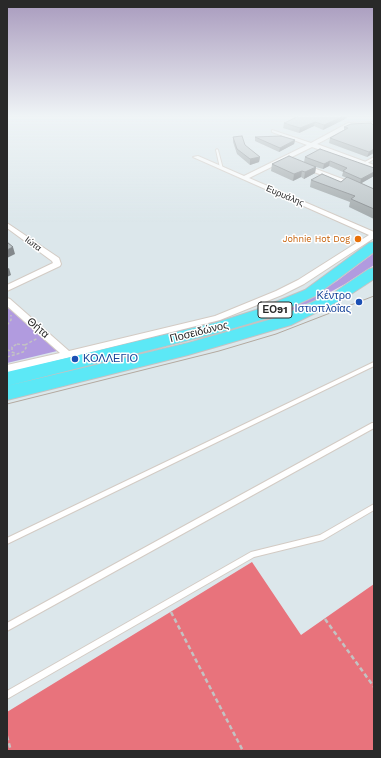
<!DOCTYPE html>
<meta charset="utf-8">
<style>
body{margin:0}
#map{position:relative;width:381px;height:758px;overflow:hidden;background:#dce7eb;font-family:"Work Sans",sans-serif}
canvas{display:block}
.frame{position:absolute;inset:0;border:8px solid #292929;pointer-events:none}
</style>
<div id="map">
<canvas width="381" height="758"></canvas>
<div class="frame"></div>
</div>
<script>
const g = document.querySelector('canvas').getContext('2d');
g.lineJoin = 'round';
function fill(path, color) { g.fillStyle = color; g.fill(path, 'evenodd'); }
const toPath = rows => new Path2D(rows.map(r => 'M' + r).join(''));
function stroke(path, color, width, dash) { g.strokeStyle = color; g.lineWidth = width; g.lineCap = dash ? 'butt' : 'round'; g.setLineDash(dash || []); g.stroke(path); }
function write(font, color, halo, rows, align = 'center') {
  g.font = font + ' "Work Sans",sans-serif'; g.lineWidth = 3; g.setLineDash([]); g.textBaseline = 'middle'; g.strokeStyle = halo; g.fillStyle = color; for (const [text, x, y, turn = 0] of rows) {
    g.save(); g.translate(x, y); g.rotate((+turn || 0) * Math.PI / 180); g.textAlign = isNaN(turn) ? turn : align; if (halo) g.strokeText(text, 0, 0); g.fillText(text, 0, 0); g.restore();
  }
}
fill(toPath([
 [374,253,374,265,345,284,314,301,274,318,242,328,272,316,311,298,337,281],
 [7,307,57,351,7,363]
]), '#b19bdf');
fill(toPath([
 [252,562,301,635,374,584,374,751,7,751,7,712]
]), '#e8737c');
const lane = toPath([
 [217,149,218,150,223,169,220,168,216,150,217,149],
 [374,157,374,159,366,164,363,163,374,157],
 [374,362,374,366,7,544,7,538,374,362],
 [372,423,374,423,374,428,7,631,7,623,372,423],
 [374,504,374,510,323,540,254,557,7,699,7,691,251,552,320,535,374,504]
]);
const street = toPath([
 [374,122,374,126,351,126,317,144,374,165,374,169,312,147,249,178,374,232,374,238,304,284,282,295,220,320,7,373,7,365,60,353,7,306,7,298,10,299,69,351,215,316,276,291,298,280,369,235,193,157,198,156,244,176,307,145,272,132,272,130,311,143,348,123,374,122],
 [303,164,374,191,374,195,301,167,301,165,303,164],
 [7,223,59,258,61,264,60,266,7,291,7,285,53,263,52,261,7,228,7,223]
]);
const highway = toPath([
 [374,242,374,252,315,296,268,318,217,333,7,386,7,372,215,323,256,310,305,290,369,243,374,242],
 [374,268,374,279,345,298,291,325,188,355,7,400,7,386,188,343,279,317,335,292,369,269,374,268]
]);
stroke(lane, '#d3cbc4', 2);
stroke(street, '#d3cbc4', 2);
stroke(highway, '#c3c3c3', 2);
stroke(toPath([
 [7,325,11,320,11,315],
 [17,344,25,345,26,348,23,352,17,354,12,352,12,347,17,344],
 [25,345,38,338],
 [7,350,11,351],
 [7,357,17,354]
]), '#c3c3c3', 1.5, [3, 2]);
stroke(toPath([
 [171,612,243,751],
 [325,619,374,687],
 [7,736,11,751]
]), '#c3c3c3', 2.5, [4.5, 3]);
fill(lane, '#fff');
fill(street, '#fff');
fill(highway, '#5ce8f6');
stroke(toPath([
 [7,404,219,351,276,334,374,296]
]), '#b3a99f', 1);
fill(toPath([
 [347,118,323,130,314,126,299,133,283,128,284,123],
 [374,126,374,155,372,154,367,157,329,143,330,138,344,130,344,127],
 [233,137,260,157,259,162,250,165,237,154,233,142],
 [255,137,295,140,294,144,279,152,255,141],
 [305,157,374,168,374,176,361,183,374,189,374,219,349,207,350,202,310,187,311,180,341,182,347,178,342,176,343,172,329,166,323,169,316,167,315,173,304,179,301,177,293,181,271,171,272,164,304,162]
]), '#a1a8aa');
fill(toPath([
 [342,117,347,117,347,118,323,130,324,125],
 [315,122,314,126,299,133,300,128],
 [295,140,294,144,279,152,280,148],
 [374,149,372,154,367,157,369,152],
 [260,157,259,162,250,165,250,159],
 [330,161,329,166,323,169,324,164],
 [316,167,315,173,304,179,305,172],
 [302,171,301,177,293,181,294,174],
 [374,172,374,176,360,184,361,179],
 [13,247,15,254,7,258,7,250],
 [9,268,11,275,7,277,7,269]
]), '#83888b');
const building = toPath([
 [297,117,342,117,324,125,315,122,300,128,284,123,297,117],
 [371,123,374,126,374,149,369,152,330,138,348,128,344,127,351,124,371,123],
 [242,136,245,145,260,157,250,159,237,149,233,137,242,136],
 [281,136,295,140,280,148,255,137,281,136],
 [320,149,374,168,374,172,361,179,343,171,347,168,330,161,324,164,305,157,320,149],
 [289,156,316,167,305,172,302,171,294,174,272,164,289,156],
 [322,174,341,182,347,177,374,189,374,209,351,199,355,196,311,180,322,174],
 [7,242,13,247,7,250,7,242]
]);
fill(building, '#bbc3c6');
stroke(building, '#83888b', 1);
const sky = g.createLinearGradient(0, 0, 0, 223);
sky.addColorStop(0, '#a89abd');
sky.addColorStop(0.52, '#eff4f6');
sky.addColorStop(1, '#eff4f600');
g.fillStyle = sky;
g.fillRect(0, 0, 381, 223);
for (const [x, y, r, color] of [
 [358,239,4,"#e8710a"],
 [359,302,4,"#1a4fb4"],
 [75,359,4,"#1a4fb4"]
]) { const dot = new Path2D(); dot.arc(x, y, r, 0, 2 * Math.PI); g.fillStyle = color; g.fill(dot); stroke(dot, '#fff', 1.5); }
write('9px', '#292929', '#fff', [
 ["Ευρυάλης",285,196,23],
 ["Ιώτα",33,244,36]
]);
write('9px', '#c56008', '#fff', [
 ["Johnie Hot Dog",350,239]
], 'right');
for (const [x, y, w] of [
 [275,310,34]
]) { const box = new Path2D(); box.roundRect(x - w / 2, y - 8, w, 16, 3); g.fillStyle = '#fff'; g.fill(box); stroke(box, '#292929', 1); }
write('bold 10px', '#292929', null, [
 ["ΕΟ91",275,310]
]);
write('11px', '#164399', '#fff', [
 ["Κέντρο",351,296],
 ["Ιστιοπλοΐας",351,309],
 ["ΚΟΛΛΕΓΙΟ",83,359,"left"]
], 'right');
write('11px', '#292929', '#fff', [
 ["Θήτα",38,328,41],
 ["Ποσειδώνος",199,332,-14]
]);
</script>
